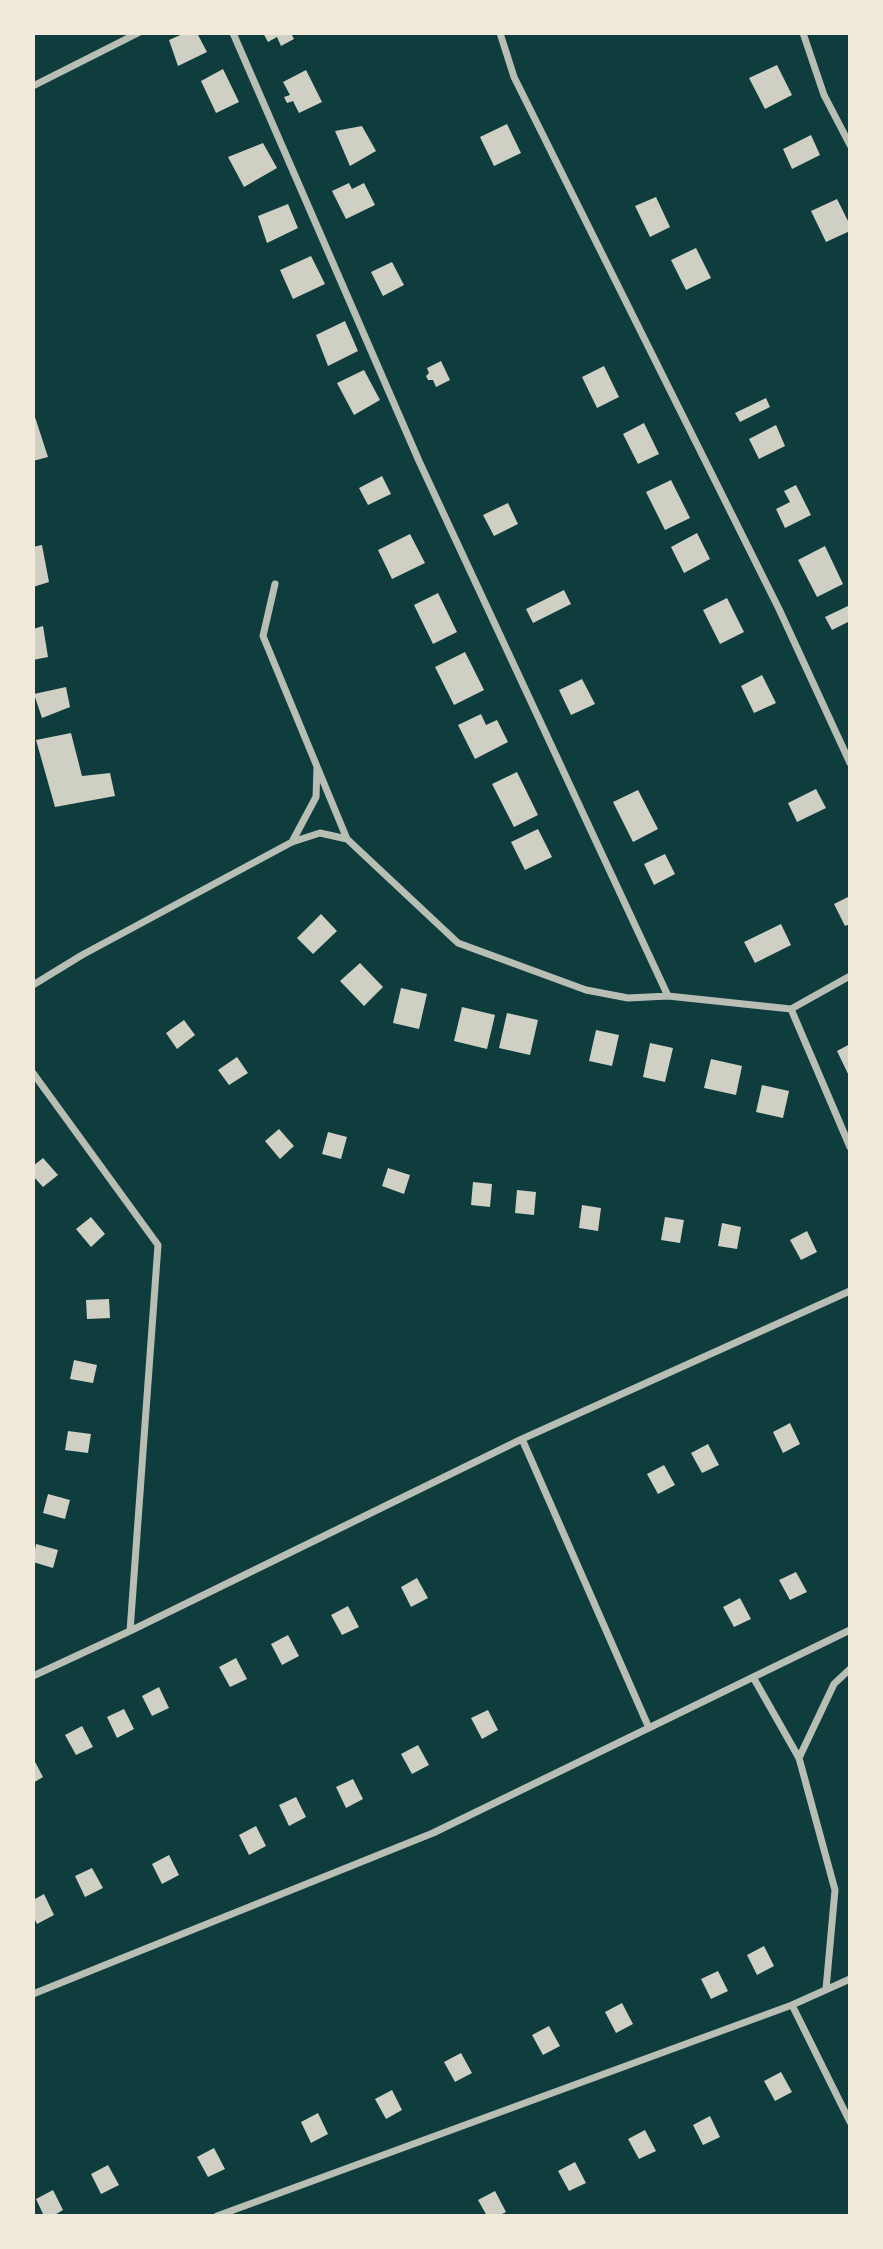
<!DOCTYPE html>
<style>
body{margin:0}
#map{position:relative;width:883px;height:2249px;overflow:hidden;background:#0f3d3e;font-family:Overpass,sans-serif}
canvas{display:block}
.frame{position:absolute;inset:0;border:35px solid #f1e9da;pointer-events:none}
</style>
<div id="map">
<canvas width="883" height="2249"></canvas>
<div class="frame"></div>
</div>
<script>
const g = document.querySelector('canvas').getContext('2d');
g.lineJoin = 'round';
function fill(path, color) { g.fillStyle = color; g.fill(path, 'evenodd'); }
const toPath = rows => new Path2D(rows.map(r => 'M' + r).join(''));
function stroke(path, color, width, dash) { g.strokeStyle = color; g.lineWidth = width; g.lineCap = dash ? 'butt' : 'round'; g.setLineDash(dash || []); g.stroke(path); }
fill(toPath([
 [185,33,197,33,207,52,178,66,169,40],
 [263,33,291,33,294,39,281,46,277,37,268,42],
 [777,65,792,95,765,109,749,78],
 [223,69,239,102,216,113,201,81],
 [306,70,322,102,299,113,293,101,287,103,284,97,290,95,283,82],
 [507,124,521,153,494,166,480,137],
 [362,126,376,151,350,166,335,131],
 [811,135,820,155,792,169,783,149],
 [263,143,277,168,244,187,228,157],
 [349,183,352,189,364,183,375,205,346,219,332,191],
 [656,197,670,227,650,237,635,206],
 [837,199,850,225,850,231,826,242,811,211],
 [288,204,298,228,267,243,258,216],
 [696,248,711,278,686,290,671,260],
 [311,256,325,284,293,299,280,270],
 [392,262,404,285,383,296,371,272],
 [345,321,358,351,328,366,316,335],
 [441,361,450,380,436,387,433,380,428,380,426,376,429,373,427,368],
 [604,366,619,397,597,408,582,377],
 [364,370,380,400,354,415,337,383],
 [766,398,770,407,740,422,735,413],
 [33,411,48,457,33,461],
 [644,423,659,454,638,464,623,434],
 [776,425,785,446,759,459,749,439],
 [382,476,391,494,368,505,359,488],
 [671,480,690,518,665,530,646,492],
 [796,485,811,515,785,528,776,509,790,502,784,491],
 [508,503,518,524,494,536,483,515],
 [697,533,710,559,684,573,671,547],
 [410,534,425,563,392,579,378,550],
 [42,545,49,582,33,587,33,547],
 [825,546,843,584,817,597,798,560],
 [564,590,571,604,533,623,526,609],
 [438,593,457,632,433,644,414,605],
 [727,598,744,632,720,644,703,610],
 [850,605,850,621,832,630,825,617],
 [43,626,48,657,33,660,33,629],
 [465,652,484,690,454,705,435,667],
 [762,675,776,703,754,713,741,686],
 [582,679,595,704,571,715,559,690],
 [66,687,70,707,42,718,34,694],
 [481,714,486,725,497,720,508,742,475,759,458,725],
 [71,733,82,776,110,773,115,796,55,807,36,740],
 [517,772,538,815,514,827,492,784],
 [816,789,826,808,797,822,788,803],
 [638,790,658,829,633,842,613,802],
 [538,829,552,857,525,870,511,842],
 [665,854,675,874,654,885,644,864],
 [850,896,850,924,845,926,834,904],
 [321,914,337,931,313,954,297,938],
 [781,924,791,945,755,963,744,942],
 [360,963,383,987,364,1006,340,981],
 [401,988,427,994,419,1029,393,1023],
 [462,1007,495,1015,487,1049,454,1041],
 [507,1013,538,1020,530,1055,499,1048],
 [184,1020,195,1035,177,1049,166,1033],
 [596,1030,619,1035,612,1066,589,1061],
 [650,1043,673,1048,665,1082,643,1077],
 [850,1044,850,1078,837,1051],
 [237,1057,248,1073,229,1085,218,1070],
 [711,1059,742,1066,736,1095,704,1088],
 [762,1085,789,1091,783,1118,756,1112],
 [279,1129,294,1146,280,1159,265,1141],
 [328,1132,347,1137,341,1159,322,1154],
 [43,1158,58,1175,43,1187,33,1176,33,1166],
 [388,1168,410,1175,404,1194,382,1186],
 [473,1182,492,1184,490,1207,471,1205],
 [517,1190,536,1192,534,1215,515,1213],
 [582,1205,601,1208,598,1231,579,1228],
 [91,1217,105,1234,91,1247,76,1229],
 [665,1217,684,1220,680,1243,661,1240],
 [722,1223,741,1227,737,1249,718,1246],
 [807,1231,817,1252,801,1260,790,1240],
 [109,1299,110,1318,87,1319,86,1300],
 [74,1360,97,1365,93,1383,70,1379],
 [790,1423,800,1444,783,1453,773,1432],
 [68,1431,91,1434,88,1453,65,1450],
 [708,1444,719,1465,702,1473,691,1453],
 [664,1465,675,1485,658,1494,647,1474],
 [48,1494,70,1500,65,1519,43,1513],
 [36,1544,58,1550,53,1568,33,1562],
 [796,1572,807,1592,790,1600,779,1580],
 [417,1578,428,1598,411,1607,401,1587],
 [740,1598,751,1619,734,1627,723,1607],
 [348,1606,359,1627,342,1635,331,1615],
 [288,1635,299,1656,282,1665,271,1644],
 [236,1658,247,1679,230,1687,219,1667],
 [159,1687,169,1708,152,1716,142,1696],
 [124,1709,134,1729,117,1738,107,1717],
 [488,1710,498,1730,482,1739,471,1718],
 [82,1726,93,1747,76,1755,65,1735],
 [418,1745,429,1765,412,1774,401,1754],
 [33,1758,43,1777,33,1783],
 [353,1779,363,1799,346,1808,336,1787],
 [296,1797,306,1817,289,1826,279,1805],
 [256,1826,266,1846,249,1855,239,1835],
 [169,1855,179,1875,162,1884,152,1864],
 [92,1868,103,1888,85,1897,75,1876],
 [44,1894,54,1915,37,1924,33,1916,33,1900],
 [764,1946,774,1966,757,1975,747,1955],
 [718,1971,728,1991,711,1999,701,1979],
 [622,2003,633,2024,616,2033,605,2012],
 [549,2026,560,2046,543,2055,532,2035],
 [461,2053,472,2073,455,2082,444,2062],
 [781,2072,792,2092,775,2101,764,2081],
 [392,2090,402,2110,386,2119,375,2099],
 [318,2113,328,2134,311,2143,301,2122],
 [710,2116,720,2137,703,2145,693,2125],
 [645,2130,656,2151,639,2159,628,2139],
 [214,2148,225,2169,208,2177,197,2157],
 [575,2162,586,2183,569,2191,558,2171],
 [108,2165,119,2185,101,2194,91,2174],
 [53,2190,63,2210,53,2216,44,2216,36,2199],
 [495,2191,506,2212,498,2216,487,2216,478,2200]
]), '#cfcfc3');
stroke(toPath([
 [233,33,419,461,668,996],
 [500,33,514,77,779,609,850,763],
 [803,33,824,95,850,145],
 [33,86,138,33],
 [275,584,263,636,347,839],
 [292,842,316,797,317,767],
 [33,985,82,955,292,842,320,833,347,839,458,943,586,990,628,998,668,996,791,1009,850,976],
 [791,1009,850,1147],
 [33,1073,158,1245,130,1631],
 [522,1439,649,1728],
 [33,1676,130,1631,522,1439,850,1291],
 [753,1677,799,1758,835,1890,826,1989],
 [799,1758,834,1684,850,1669],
 [33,1994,433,1833,850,1630],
 [792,2005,850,2122],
 [217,2216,792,2005,850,1979]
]), '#b8beb3', 7);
</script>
